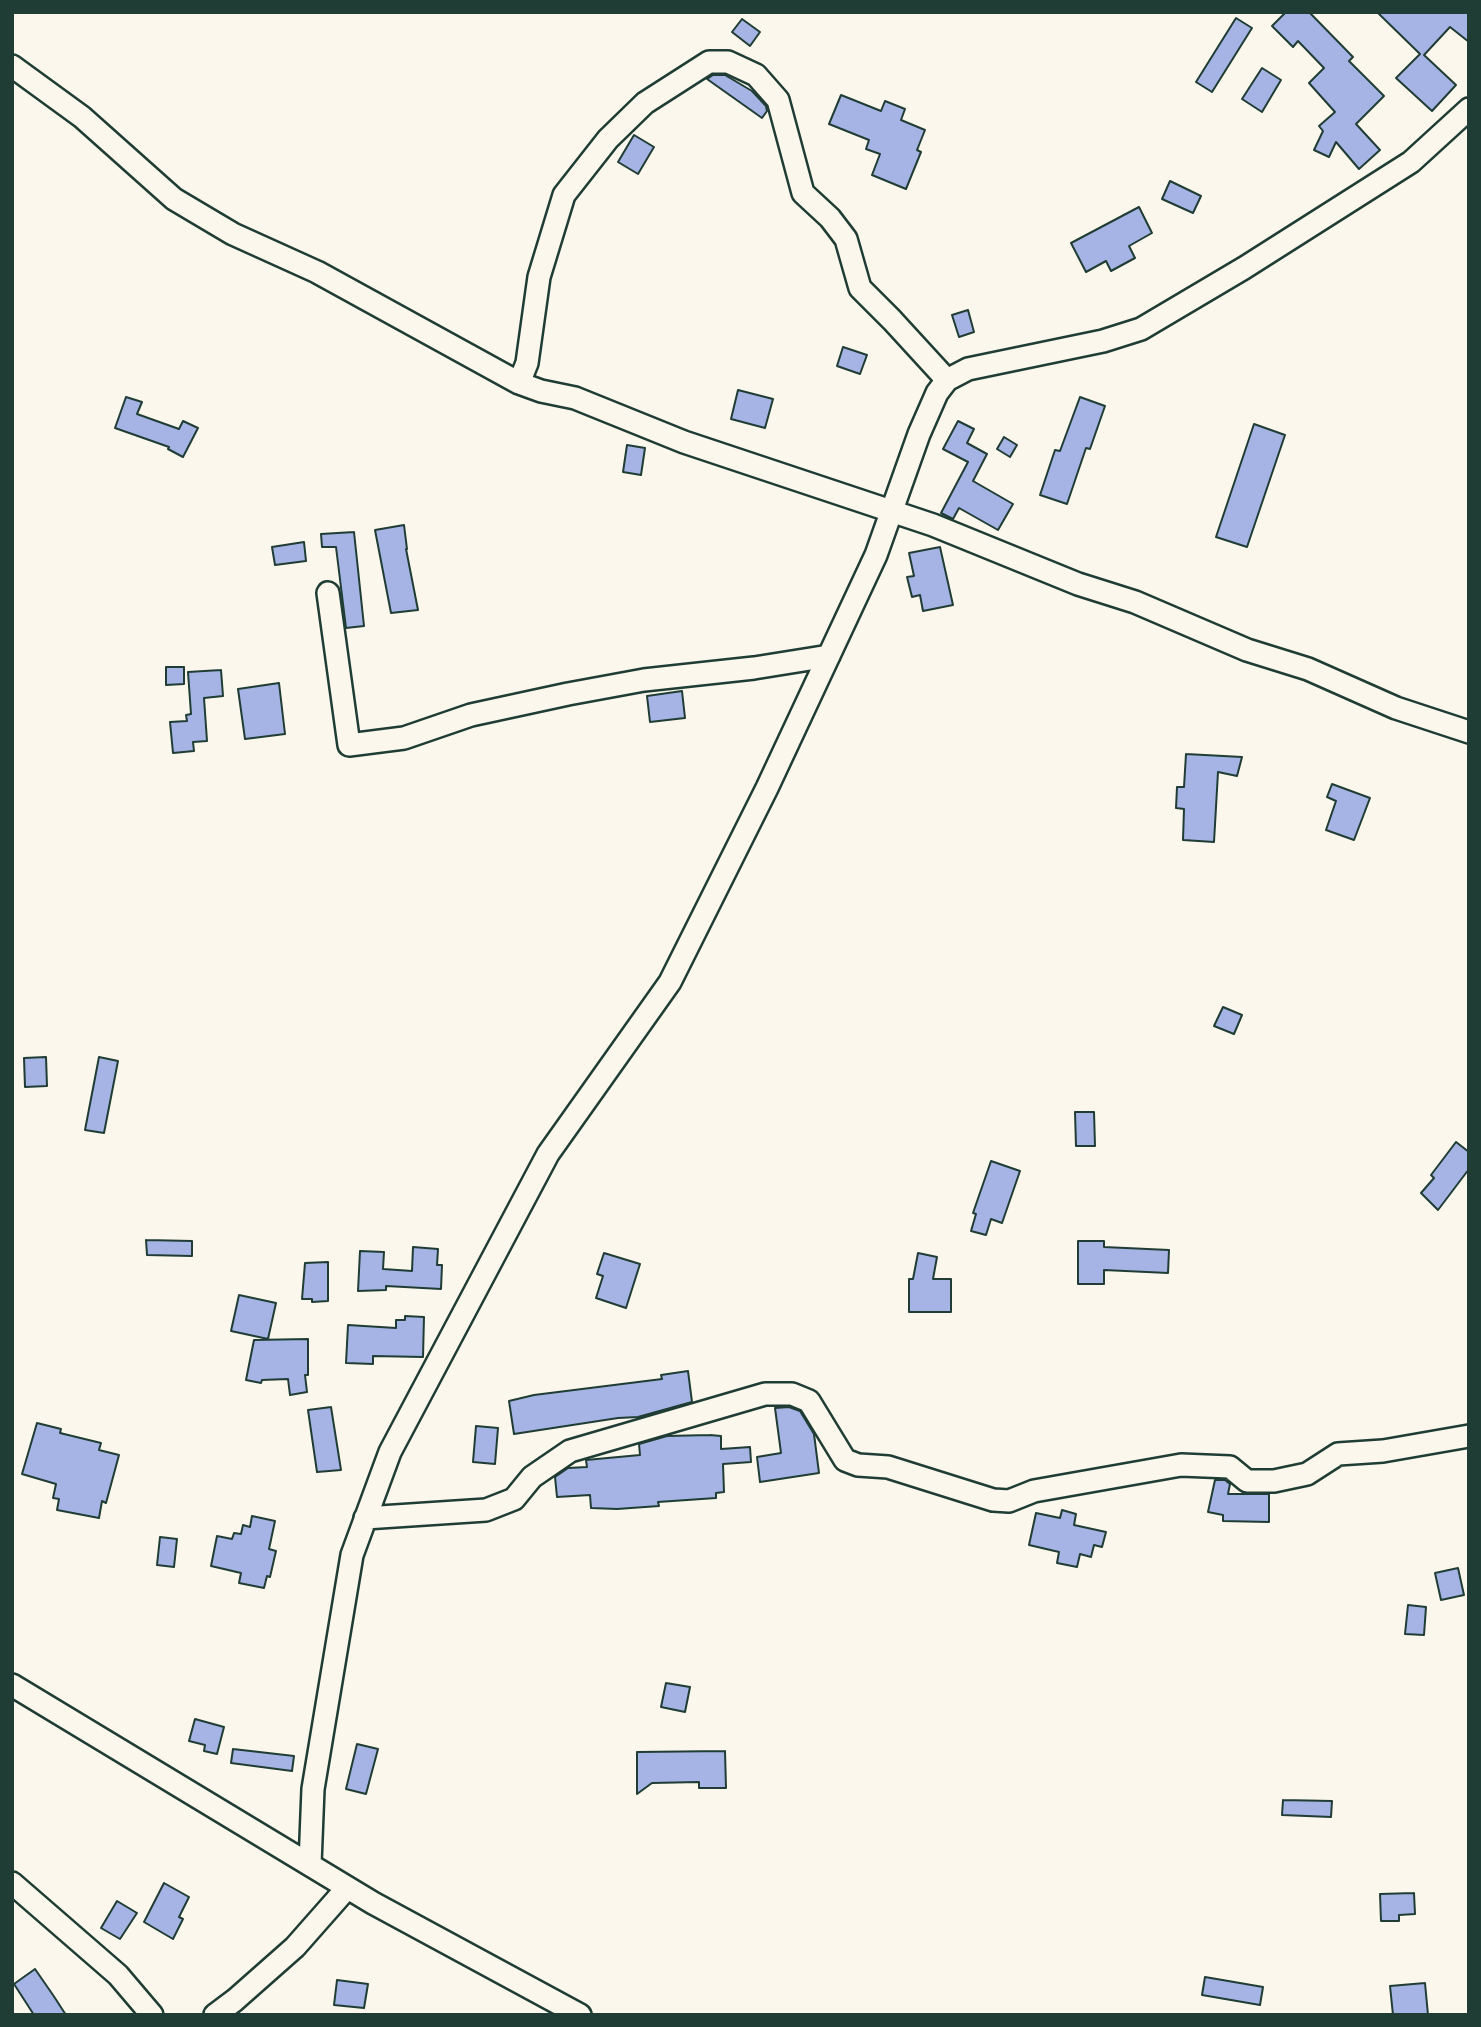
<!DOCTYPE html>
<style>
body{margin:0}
#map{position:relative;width:1481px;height:2027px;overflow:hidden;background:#fbf7ec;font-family:Caveat,sans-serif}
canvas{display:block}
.frame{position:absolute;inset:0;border:14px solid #1f3d34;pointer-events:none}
</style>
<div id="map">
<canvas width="1481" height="2027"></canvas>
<div class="frame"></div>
</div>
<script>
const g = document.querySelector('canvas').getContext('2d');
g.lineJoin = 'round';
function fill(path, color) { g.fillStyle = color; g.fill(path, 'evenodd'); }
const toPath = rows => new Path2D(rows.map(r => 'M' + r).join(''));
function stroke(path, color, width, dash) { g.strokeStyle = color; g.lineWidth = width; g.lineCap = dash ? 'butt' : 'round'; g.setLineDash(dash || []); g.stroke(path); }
const building = toPath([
 [1286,12,1309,12,1353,57,1349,61,1384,96,1356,124,1380,150,1359,169,1336,142,1329,157,1314,150,1323,131,1319,126,1335,112,1309,83,1324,68,1298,41,1293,47,1272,26,1286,12],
 [1377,12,1469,12,1469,42,1450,27,1424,55,1456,85,1432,111,1396,78,1420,54,1377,12],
 [1236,18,1252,28,1212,92,1196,82,1236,18],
 [742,19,760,32,750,46,732,32,742,19],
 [1262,68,1281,80,1262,112,1242,99,1262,68],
 [713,75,725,75,752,91,766,106,767,111,762,118,707,79,713,75],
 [841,95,881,111,885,101,905,109,901,120,925,130,917,150,921,152,906,189,872,175,880,154,866,149,869,140,829,124,841,95],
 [634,135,654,147,638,174,618,162,634,135],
 [1170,181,1201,196,1193,213,1162,199,1170,181],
 [1139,207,1152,233,1129,246,1135,258,1111,271,1106,261,1086,272,1071,243,1139,207],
 [968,310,974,332,959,337,952,315,968,310],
 [843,347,867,355,860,374,837,366,843,347],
 [738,390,773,399,765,428,731,419,738,390],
 [126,397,142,402,137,414,179,429,183,421,198,428,183,457,168,449,169,447,115,428,126,397],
 [1080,397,1105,406,1090,449,1086,448,1067,504,1040,495,1055,450,1060,451,1080,397],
 [958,421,974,429,967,443,987,454,973,481,1013,504,998,530,959,508,953,519,941,513,968,462,943,449,958,421],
 [1254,424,1285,435,1247,547,1216,537,1254,424],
 [1004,437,1017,445,1010,457,997,449,1004,437],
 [627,445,645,448,641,475,623,472,627,445],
 [404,525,407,549,406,549,418,610,391,613,375,530,404,525],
 [354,532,364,626,346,628,336,547,322,547,321,534,354,532],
 [304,542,306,561,275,565,272,547,304,542],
 [940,547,953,605,923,611,920,595,912,597,907,577,914,576,909,553,940,547],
 [166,667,184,667,184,684,166,685,166,667],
 [221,670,223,696,204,698,207,741,193,742,194,751,173,753,170,722,187,721,186,715,191,714,188,672,221,670],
 [279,683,285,734,245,739,238,689,279,683],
 [682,691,685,718,650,722,647,696,682,691],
 [1186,754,1242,757,1237,776,1218,772,1214,842,1183,840,1184,809,1176,808,1177,787,1184,787,1186,754],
 [1332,784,1370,798,1354,840,1326,830,1336,801,1327,797,1332,784],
 [1223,1007,1242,1015,1234,1034,1214,1026,1223,1007],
 [46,1057,47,1086,25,1087,24,1058,46,1057],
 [99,1057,118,1061,104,1133,85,1130,99,1057],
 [1075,1112,1094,1112,1095,1146,1076,1146,1075,1112],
 [1456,1142,1469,1152,1469,1169,1438,1210,1421,1193,1434,1178,1431,1175,1456,1142],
 [991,1161,1020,1171,1002,1223,991,1219,986,1235,971,1231,976,1214,973,1213,991,1161],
 [146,1240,192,1241,192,1256,147,1255,146,1240],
 [1078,1241,1104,1241,1104,1247,1169,1250,1168,1273,1104,1270,1104,1284,1078,1284,1078,1241],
 [413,1247,438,1249,437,1265,442,1265,441,1289,386,1286,386,1290,358,1291,360,1251,384,1252,383,1269,412,1271,413,1247],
 [604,1253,640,1264,626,1308,596,1298,603,1276,597,1274,604,1253],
 [918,1253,937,1257,933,1279,951,1279,951,1312,909,1312,909,1279,913,1279,918,1253],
 [328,1262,328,1301,312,1302,312,1299,302,1299,305,1263,328,1262],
 [239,1295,276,1303,268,1339,231,1331,239,1295],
 [405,1316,424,1317,423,1357,373,1356,373,1364,346,1363,348,1325,396,1328,396,1320,405,1320,405,1316],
 [308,1339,308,1375,305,1375,307,1392,290,1395,288,1379,262,1380,261,1383,246,1380,254,1340,308,1339],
 [688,1371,692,1402,638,1417,618,1418,514,1434,509,1401,534,1395,662,1379,661,1375,688,1371],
 [331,1407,341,1470,317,1472,308,1410,331,1407],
 [789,1407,800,1411,814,1434,819,1473,760,1482,757,1457,781,1453,775,1408,789,1407],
 [37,1423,61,1429,60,1433,101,1443,99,1450,119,1455,106,1503,102,1501,99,1518,57,1510,59,1499,53,1498,56,1484,22,1474,37,1423],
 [476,1426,498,1428,495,1464,473,1462,476,1426],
 [710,1435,721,1436,721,1449,750,1447,751,1462,723,1464,724,1492,716,1493,716,1498,658,1502,659,1506,617,1509,591,1508,590,1495,557,1497,555,1477,568,1468,587,1467,586,1460,640,1455,639,1444,667,1436,710,1435],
 [1215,1480,1225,1480,1230,1484,1228,1494,1269,1494,1269,1522,1223,1521,1223,1515,1208,1512,1215,1480],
 [1062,1510,1076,1514,1074,1525,1106,1532,1102,1547,1094,1545,1091,1557,1080,1554,1077,1567,1057,1563,1059,1552,1029,1545,1036,1513,1060,1518,1062,1510],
 [252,1516,275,1521,269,1549,276,1551,270,1577,267,1576,264,1588,239,1583,241,1573,211,1566,217,1536,232,1539,234,1533,241,1534,243,1525,250,1527,252,1516],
 [160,1537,177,1539,174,1567,157,1565,160,1537],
 [1458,1568,1464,1595,1441,1600,1435,1573,1458,1568],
 [1408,1605,1426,1607,1424,1635,1405,1634,1408,1605],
 [666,1683,690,1687,685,1712,661,1707,666,1683],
 [195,1719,224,1727,217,1754,204,1751,205,1745,189,1741,195,1719],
 [357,1744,378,1749,366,1794,346,1789,357,1744],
 [233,1749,294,1756,292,1771,231,1763,233,1749],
 [725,1751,726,1788,699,1788,699,1782,652,1783,637,1794,637,1752,725,1751],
 [1283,1800,1332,1801,1331,1817,1282,1815,1283,1800],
 [164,1883,189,1897,179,1917,183,1919,173,1939,144,1922,164,1883],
 [1414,1893,1415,1914,1399,1915,1399,1921,1381,1921,1380,1894,1414,1893],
 [117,1901,137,1913,120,1939,101,1928,117,1901],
 [35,1969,53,1995,66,2015,34,2015,14,1984,35,1969],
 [1205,1977,1263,1987,1260,2005,1202,1995,1205,1977],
 [337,1980,368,1984,364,2008,334,2005,337,1980],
 [1425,1983,1428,2015,1393,2015,1390,1986,1425,1983]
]);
fill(building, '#a5b4e4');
stroke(building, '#1f3d34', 2);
const minor = toPath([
 [12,66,82,117,174,199,233,234,317,272,519,383,541,391,575,398,684,442,933,525,1078,584,1135,602,1247,650,1308,669,1396,708,1469,732],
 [519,383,527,363,539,277,564,195,608,139,645,103,709,62,728,62,756,75,778,100,803,193,830,218,846,239,860,288,892,320,947,380],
 [328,593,349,745,404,738,471,715,568,694,644,680,754,668,829,656],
 [365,1518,486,1510,514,1499,532,1477,570,1451,765,1394,792,1394,809,1401,845,1460,858,1465,888,1467,993,1500,1009,1501,1034,1491,1181,1465,1230,1467,1247,1481,1274,1481,1307,1474,1338,1454,1383,1451,1469,1436],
 [12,1685,373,1903,580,2015],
 [310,1864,313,1789,352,1555,390,1452,548,1154,670,982,767,788,876,555,919,434,937,393,947,380,968,369,1103,341,1141,329,1244,268,1411,162,1469,109],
 [12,1883,118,1975,152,2015],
 [215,2015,235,2000,295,1947,347,1888]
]);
stroke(minor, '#1f3d34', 26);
stroke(minor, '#fbf7ec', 21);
</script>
